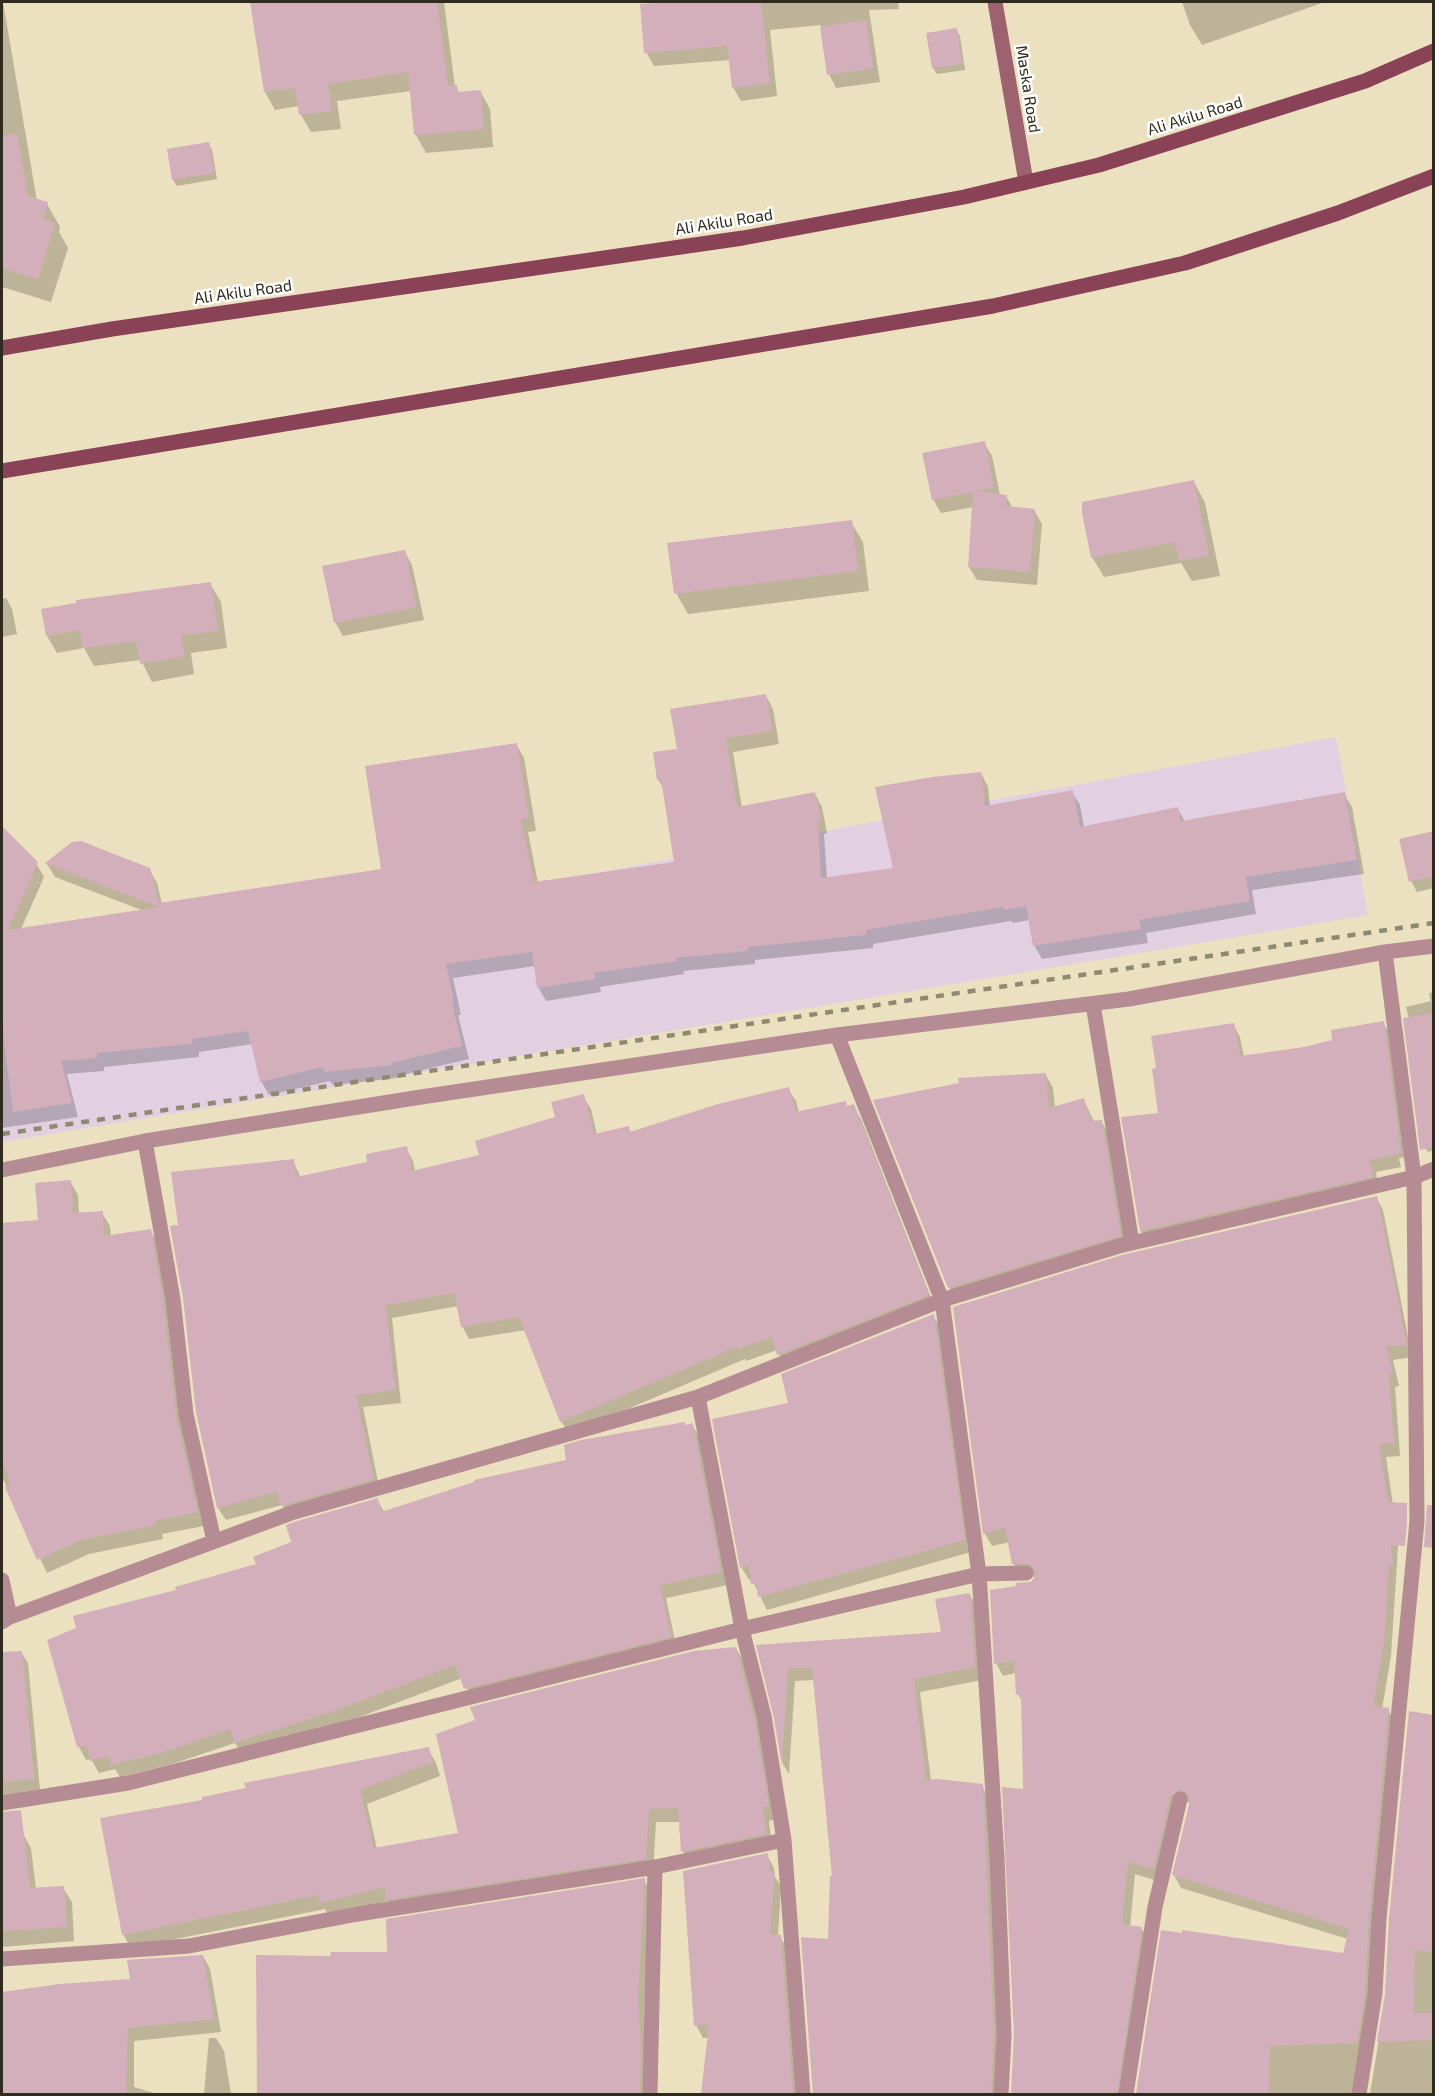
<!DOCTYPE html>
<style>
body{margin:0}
#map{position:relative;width:1435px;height:2096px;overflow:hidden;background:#ebe0bf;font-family:"Exo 2",sans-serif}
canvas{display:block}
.frame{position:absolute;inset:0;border:3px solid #2f2b1e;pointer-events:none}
</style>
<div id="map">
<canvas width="1435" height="2096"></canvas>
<div class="frame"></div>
</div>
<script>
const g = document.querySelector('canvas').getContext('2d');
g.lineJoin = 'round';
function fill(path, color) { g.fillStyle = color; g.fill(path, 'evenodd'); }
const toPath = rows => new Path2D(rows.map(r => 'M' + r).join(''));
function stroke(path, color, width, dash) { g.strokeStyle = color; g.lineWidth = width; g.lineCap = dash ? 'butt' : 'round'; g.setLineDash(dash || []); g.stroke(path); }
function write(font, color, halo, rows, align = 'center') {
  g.font = font + ' "Exo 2",sans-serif'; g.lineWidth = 5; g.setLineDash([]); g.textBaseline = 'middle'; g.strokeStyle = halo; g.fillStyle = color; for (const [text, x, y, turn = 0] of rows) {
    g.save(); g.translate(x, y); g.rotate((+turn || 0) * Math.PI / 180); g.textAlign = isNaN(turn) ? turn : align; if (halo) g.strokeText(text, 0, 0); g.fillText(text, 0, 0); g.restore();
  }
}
fill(toPath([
 [1336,737,1368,915,2,1142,2,965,547,882]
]), '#e2d0e2');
fill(toPath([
 [2,2,3,2,37,201,47,204,60,227,59,232,68,248,51,302,2,287],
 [252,2,444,2,455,87,460,93,480,91,490,109,493,147,426,153,416,135,411,91,337,101,341,129,311,132,301,115,299,106,275,110,265,92],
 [691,2,898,2,899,9,869,10,880,82,836,88,829,74,821,25,770,30,777,96,741,101,733,87,730,60,654,66,646,52,642,5],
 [1182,2,1325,2,1202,45,1190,25],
 [956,29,960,36,965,70,937,74,933,68,928,34],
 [209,144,212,150,217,179,177,186,173,180,168,150],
 [984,443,992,456,1000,495,1006,496,1013,509,1034,510,1042,524,1037,585,977,580,969,567,974,507,941,513,933,499],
 [1194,482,1205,503,1220,576,1192,581,1181,563,1104,577,1092,557],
 [851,522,863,542,869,591,688,614,676,593],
 [405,552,412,565,424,620,343,636,335,622],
 [210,584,221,602,227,648,191,653,194,674,152,682,141,660,94,666,84,648,57,653,47,636,78,604],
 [6,598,12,609,17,634,2,637,2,599],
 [766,696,773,709,779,744,733,752,742,808,815,794,822,807,827,833,824,834,827,879,895,870,981,773,988,787,990,807,1072,792,1080,805,1084,827,1178,809,1185,822,1344,794,1352,807,1364,874,1252,890,1256,914,1146,933,1148,943,1042,959,1034,945,1030,920,1013,923,1011,921,873,944,873,948,755,960,755,964,683,971,684,974,600,987,601,992,546,1001,538,987,535,966,453,978,461,1015,458,1015,469,1059,398,1076,398,1078,333,1085,330,1081,269,1095,261,1081,253,1044,199,1052,199,1057,104,1067,104,1071,67,1074,78,1117,2,1128,2,841,8,840,36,863,44,877,21,929,144,911,55,877,47,864,149,869,157,883,162,904,383,871,516,744,524,758,536,831,528,832,538,883,676,863,664,790,658,779,679,750],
 [1434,834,1434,888,1417,892,1411,881],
 [1434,992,1434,1150,1428,1152,1420,1139,1409,1019,1406,1007,1431,1001,1429,993],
 [1383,1023,1391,1035,1406,1157,1399,1158,1401,1167,1376,1172,1379,1189,1149,1243,1141,1231,1159,1114,1233,1024,1240,1037,1244,1057,1304,1048,1334,1041],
 [1046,1075,1053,1088,1055,1108,1084,1100,1094,1122,1101,1121,1109,1134,1127,1248,957,1300,949,1287],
 [788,1089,796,1101,799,1113,853,1106,861,1119,935,1308,785,1367,777,1350,746,1361,745,1359,569,1434,561,1421,526,1330,469,1339,462,1326,458,1306,392,1318,401,1403,363,1407,380,1492,290,1519,282,1505,226,1520,218,1508,197,1412,180,1226,293,1161,301,1178,369,1164,406,1148,413,1161,415,1171,481,1157,557,1118,583,1096,591,1109,597,1135,628,1127,631,1133],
 [70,1181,78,1195,79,1214,102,1213,110,1226,111,1236,150,1230,158,1244,204,1526,162,1534,163,1539,89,1554,47,1573,2,1477,2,1225,39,1222],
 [1376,1197,1383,1210,1412,1357,1393,1360,1399,1386,1395,1387,1400,1456,1386,1457,1393,1505,1400,1516,1391,1656,1382,1709,1388,1710,1396,1723,1358,2094,1137,2094,1163,1932,1345,1955,1348,1939,1181,1888,1174,1875,1191,1803,1186,1802,1161,1882,1135,1874,1130,1927,1141,1928,1149,1941,1125,2094,1012,2094,1025,1791,1023,1703,1018,1694,1016,1673,1003,1676,996,1663,1031,1583,1036,1577,1021,1576,1013,1563,1010,1542,992,1546,985,1534,954,1308],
 [933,1316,941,1328,971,1552,767,1610,752,1580,749,1580,742,1568,714,1420,790,1404],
 [692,1425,700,1438,728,1585,666,1598,677,1650,473,1701,462,1678,344,1723,243,1756,235,1743,172,1764,120,1777,115,1769,99,1773,91,1759,86,1760,79,1747,178,1591,258,1565,293,1543,377,1500,385,1513],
 [970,1595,977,1608,982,1680,920,1692,931,1781,982,1786,989,1799,999,2094,814,2094,829,1941,833,1877,815,1680,795,1681,789,1774,783,1764,775,1713,758,1647,943,1634],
 [736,1648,744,1662,761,1733,775,1819,769,1821,772,1847,690,1865,683,1851,680,1822,656,1822,653,1872,395,1913,388,1901,329,1916,325,1909,131,1948,123,1934,204,1801,428,1749,436,1763,440,1776,367,1804,377,1849,459,1834],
 [21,1652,28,1663,40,1790,23,1792,24,1799,2,1805,2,1660],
 [1434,1717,1434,2094,1370,2094,1386,1995],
 [23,1834,31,1848,36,1889,63,1888,72,1902,74,1941,2,1947,2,1838],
 [767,1855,774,1868,775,1877,781,1886,778,1937,780,1937,788,1950,799,2094,703,2094,709,2038,703,2038,696,2025],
 [644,1880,651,1893,644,2015,648,2058,648,2094,259,2094,258,1957,333,1957,389,1953],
 [203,1956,210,1969,221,2032,134,2041,134,2087,157,2094,2,2094,2,1993,60,1986,132,1981],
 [209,2038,216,2038,224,2051,231,2094,204,2094],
 [661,2093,687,2094,661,2094]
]), '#0003');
fill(toPath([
 [250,2,437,2,448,86,457,85,458,92,481,90,484,129,414,135,408,72,328,84,332,111,299,115,295,88,264,92],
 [671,2,761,2,770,83,732,88,727,46,644,53,640,4],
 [866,20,873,68,827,75,820,27],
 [957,28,962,64,932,68,926,33],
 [17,134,28,196,48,202,43,219,55,223,38,279,2,268,2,135],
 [209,142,214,173,172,180,167,149],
 [985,441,994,488,976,491,1007,495,1006,506,1035,509,1030,572,968,567,973,492,932,500,922,453],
 [1194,480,1209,556,1179,561,1175,542,1091,558,1082,513,1082,502],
 [852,520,858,571,674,594,667,543],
 [405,550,417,607,334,623,322,566],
 [211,582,218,631,181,635,185,656,140,664,136,641,83,648,80,630,46,636,41,609,76,603,76,600],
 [766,694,772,731,726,738,737,807,815,792,821,820,818,820,821,878,893,868,875,787,932,777,981,772,985,806,1073,790,1080,827,1178,807,1181,821,1345,792,1357,860,1246,877,1250,901,1139,920,1141,929,1033,946,1026,906,1004,910,1003,907,866,930,866,935,748,947,748,951,676,958,677,961,594,973,595,979,537,988,532,952,446,964,454,1002,452,1002,462,1046,391,1063,392,1065,324,1072,323,1067,260,1082,248,1031,192,1039,192,1044,97,1053,97,1058,61,1061,72,1103,13,1112,4,1042,2,995,2,826,38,862,8,930,159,907,45,863,72,842,81,841,150,868,159,903,381,869,365,766,517,743,529,818,521,819,534,882,674,862,661,779,657,780,653,752,677,749,670,709],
 [1434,831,1434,876,1409,882,1399,839],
 [1434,1013,1434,1147,1420,1150,1403,1018],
 [1384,1021,1401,1153,1370,1160,1373,1177,1140,1231,1121,1117,1158,1113,1152,1069,1156,1068,1151,1036,1234,1023,1240,1056,1304,1047,1332,1040,1331,1030],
 [1046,1073,1049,1108,1084,1098,1091,1121,1102,1120,1121,1236,948,1288,873,1100,959,1083,958,1078],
 [789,1087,796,1112,846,1101,847,1106,854,1104,929,1295,777,1355,772,1337,738,1349,737,1347,560,1422,519,1317,461,1327,454,1293,386,1305,395,1390,356,1395,374,1479,281,1506,277,1492,217,1508,196,1412,183,1298,170,1226,178,1225,171,1172,294,1159,296,1177,367,1162,366,1154,407,1146,412,1171,479,1155,475,1141,555,1117,551,1102,584,1094,594,1134,629,1126,630,1132,718,1104],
 [71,1180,73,1213,103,1211,104,1236,151,1229,163,1300,176,1415,198,1512,155,1521,156,1525,81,1540,37,1560,5,1487,10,1485,2,1457,2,1223,38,1220,35,1183],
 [1377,1196,1406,1341,1406,1346,1386,1346,1393,1373,1389,1374,1394,1443,1379,1444,1388,1502,1407,1503,1407,1521,1405,1546,1391,1545,1393,1565,1389,1565,1384,1642,1373,1706,1389,1708,1369,1917,1365,1992,1357,2043,1270,2046,1269,2094,1136,2094,1161,1930,1182,1933,1182,1930,1343,1953,1349,1929,1172,1875,1190,1801,1187,1792,1178,1790,1170,1797,1154,1869,1128,1862,1122,1924,1142,1927,1117,2094,1011,2094,1014,2035,1002,1787,1023,1789,1021,1694,1016,1695,1014,1660,994,1664,990,1590,1016,1586,1016,1583,1031,1582,1034,1578,1036,1572,1030,1564,1012,1564,1005,1528,983,1534,953,1307,1122,1255],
 [934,1314,965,1540,758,1597,756,1583,751,1584,749,1566,740,1568,712,1419,788,1403,781,1374],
 [685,1422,685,1425,693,1423,721,1572,660,1585,671,1637,464,1689,455,1665,337,1710,234,1743,230,1729,165,1752,111,1765,109,1756,90,1761,87,1746,77,1747,47,1640,76,1628,73,1616,176,1590,175,1587,256,1564,253,1557,291,1542,286,1525,297,1521,378,1498,381,1512,474,1482,474,1480,566,1460,564,1445,581,1440],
 [1427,1505,1434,1505,1434,1548,1424,1547],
 [970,1593,975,1667,914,1679,926,1780,938,1779,983,1784,994,2035,991,2093,813,2094,801,1937,828,1939,830,1876,832,1876,812,1668,788,1668,782,1765,773,1714,756,1645,941,1632,935,1599],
 [736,1647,754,1718,769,1806,763,1807,766,1834,681,1852,678,1808,649,1809,646,1859,385,1900,385,1887,320,1903,318,1895,122,1935,100,1818,202,1800,202,1797,246,1788,244,1783,429,1747,433,1762,360,1790,374,1848,458,1833,436,1734,475,1720,470,1707,694,1651],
 [22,1651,34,1779,2,1782,2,1652],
 [1409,1711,1434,1715,1434,1952,1415,1950,1414,2013,1434,2013,1434,2040,1377,2042,1385,1994,1389,1919],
 [21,1810,30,1888,64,1886,67,1927,2,1931,2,1812],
 [768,1853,770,1872,775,1872,770,1934,781,1935,793,2094,701,2094,709,2024,694,2026,683,1871],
 [645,1878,638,2001,641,2044,640,2094,257,2094,256,1955,331,1956,330,1952,387,1952,386,1919],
 [203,1955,214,2019,128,2028,126,2094,2,2094,2,1992,60,1984,130,1979,127,1960]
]), '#d3afbb');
stroke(toPath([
 [1093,1004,1132,1243],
 [837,1035,942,1300,979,1574,997,1857,1004,2035,1001,2094],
 [145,1141,173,1299,186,1414,214,1541],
 [2,1170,145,1141,421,1097,837,1035,1129,999,1385,952,1434,946],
 [698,1397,742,1629,764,1716,784,1840,803,2094],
 [2,1580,10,1617],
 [2,1622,10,1617,294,1512,698,1397,942,1300,1119,1246,1414,1177,1434,1169],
 [2,1803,128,1783,742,1629,979,1574,1026,1573],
 [2,1959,189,1946,358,1914,655,1867,784,1840],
 [650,2094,655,1867],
 [1126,2094,1155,1907,1180,1799],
 [1359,2094,1375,1993,1379,1918,1417,1521,1414,1177,1385,952]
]), '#b58b94', 15);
stroke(toPath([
 [995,2,1026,182]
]), '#9d616f', 15);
stroke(toPath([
 [2,348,112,329,743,238,964,197,1099,165,1365,81,1434,51],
 [2,471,993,306,1185,263,1338,213,1434,176]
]), '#8a4256', 15);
stroke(toPath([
 [2,1134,1434,923]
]), '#908971', 4.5, [8, 8]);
write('16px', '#2f2b1e', '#fff', [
 ["Maska Road",1028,89,81],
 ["Ali Akilu Road",1195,116,-17],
 ["Ali Akilu Road",724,222,-9],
 ["Ali Akilu Road",243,292,-8]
]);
</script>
